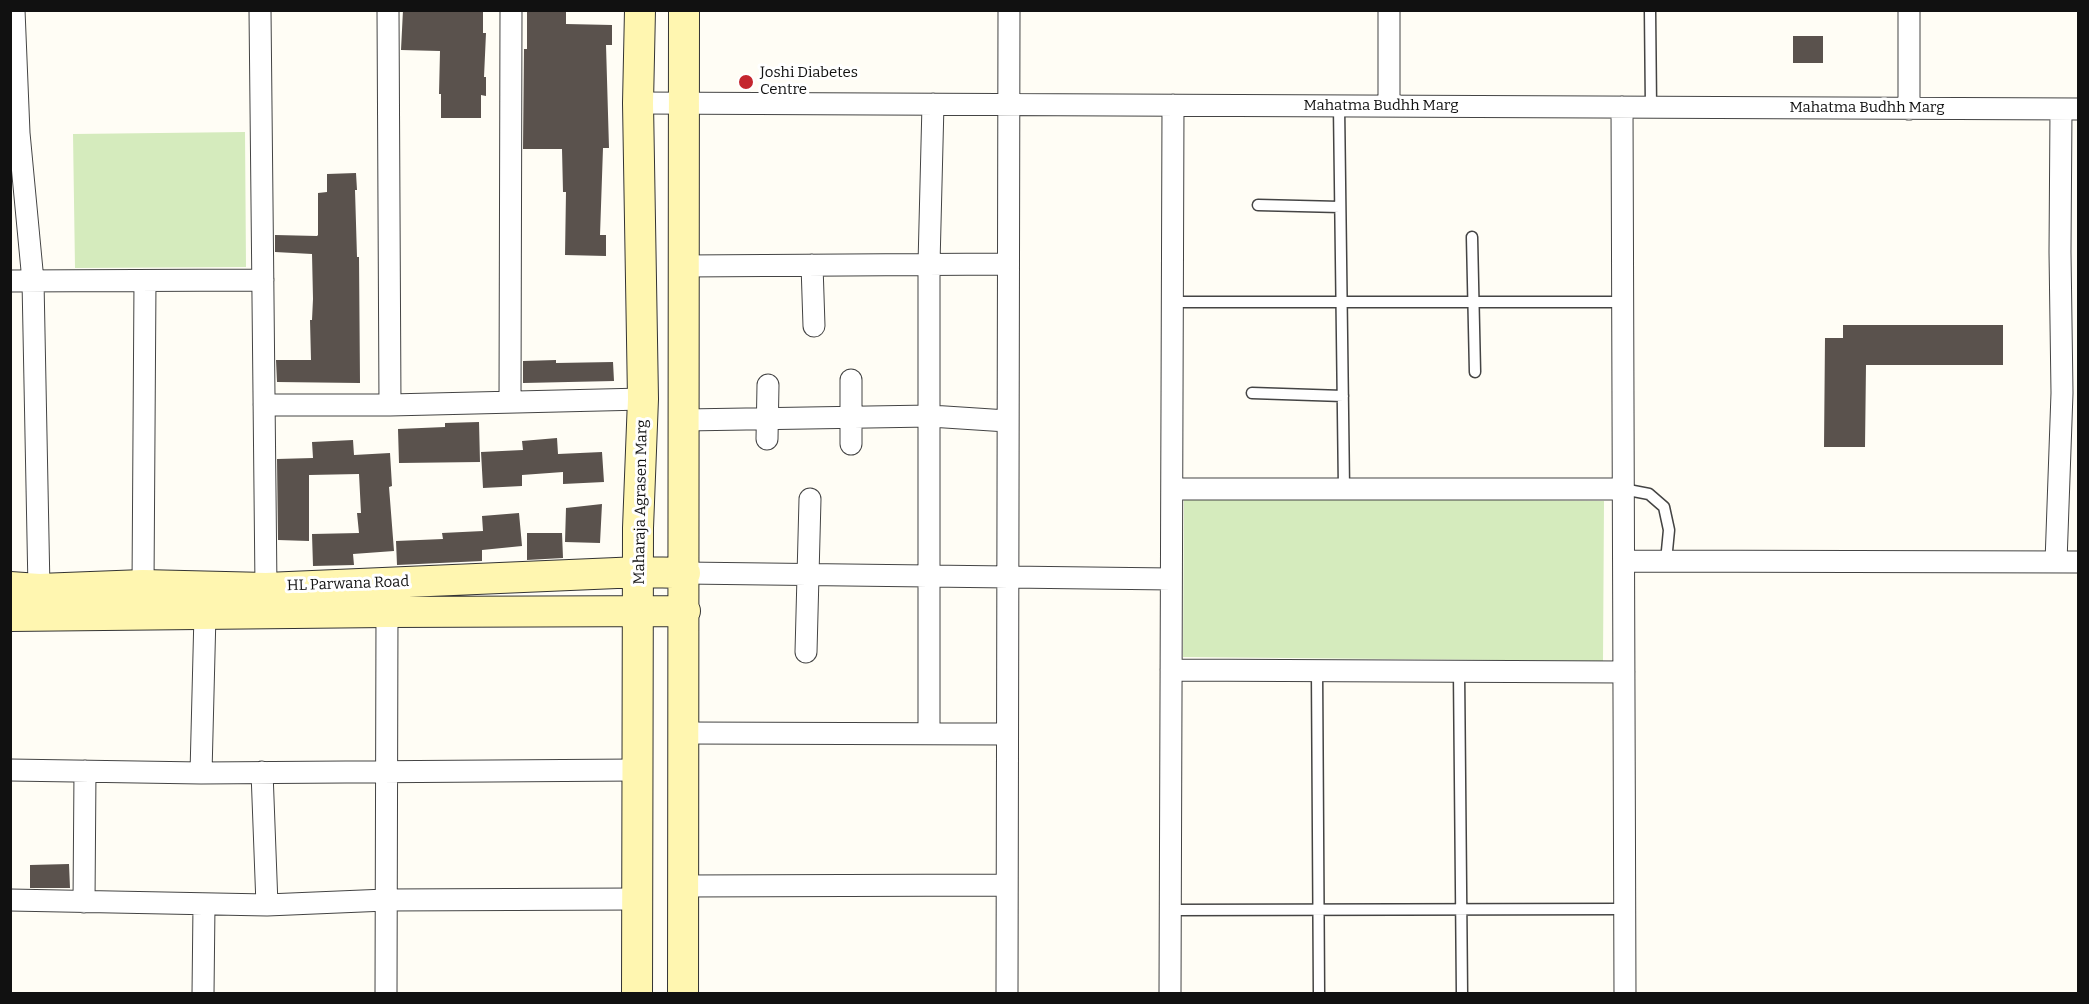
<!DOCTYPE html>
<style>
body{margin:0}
#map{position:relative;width:2089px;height:1004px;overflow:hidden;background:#fffdf5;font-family:Bitter,serif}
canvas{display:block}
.frame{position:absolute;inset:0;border:12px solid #111;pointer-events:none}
</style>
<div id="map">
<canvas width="2089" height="1004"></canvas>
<div class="frame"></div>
</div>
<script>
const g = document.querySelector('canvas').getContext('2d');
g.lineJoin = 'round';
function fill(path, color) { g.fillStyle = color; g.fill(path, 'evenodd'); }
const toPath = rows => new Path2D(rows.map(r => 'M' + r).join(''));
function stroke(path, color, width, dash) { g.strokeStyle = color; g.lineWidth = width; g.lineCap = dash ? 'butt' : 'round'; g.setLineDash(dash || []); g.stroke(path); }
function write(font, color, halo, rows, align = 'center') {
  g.font = font + ' Bitter,serif'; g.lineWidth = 6; g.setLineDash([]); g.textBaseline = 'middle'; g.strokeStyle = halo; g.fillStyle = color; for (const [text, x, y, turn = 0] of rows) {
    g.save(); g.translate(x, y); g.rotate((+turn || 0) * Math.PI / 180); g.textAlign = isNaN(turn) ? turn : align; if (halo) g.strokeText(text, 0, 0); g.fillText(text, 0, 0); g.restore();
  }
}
fill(toPath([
 [245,132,246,267,75,268,73,134],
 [1184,497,1604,501,1603,661,1183,657]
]), '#d5ebbd');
fill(toPath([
 [403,10,483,10,483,33,486,33,484,77,486,77,486,96,481,95,481,118,441,118,441,94,439,94,440,51,401,50],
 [527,10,566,10,566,24,612,25,612,45,606,45,609,148,603,148,600,235,606,235,606,256,565,255,566,192,563,192,562,149,523,149,524,49,527,49],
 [1793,36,1823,36,1823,63,1793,63],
 [356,173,357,190,355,190,357,257,359,257,360,383,277,382,276,360,311,360,310,320,312,320,313,299,312,254,275,252,275,235,317,236,318,235,318,193,327,192,327,174],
 [1843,325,2003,325,2003,365,1866,365,1865,447,1824,447,1825,338,1843,338],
 [556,360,556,363,613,362,614,381,523,383,523,361],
 [479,422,480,462,399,463,398,429,445,427,445,423],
 [557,438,558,454,602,452,604,482,563,484,563,472,522,475,522,486,483,488,481,452,523,450,522,441],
 [353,440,354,455,390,453,392,486,389,487,394,551,353,554,354,565,313,566,312,534,359,533,357,513,361,513,359,474,309,475,309,541,278,540,277,459,313,458,312,442],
 [602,504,600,543,565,542,566,508],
 [519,513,522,546,482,550,482,561,397,565,396,541,443,539,442,533,483,531,482,516],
 [527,533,562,533,563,558,527,560],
 [69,864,70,888,30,888,30,865]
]), '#5a524d');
const lane = toPath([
 [1650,10,1651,107],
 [1339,106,1344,489],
 [1258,205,1340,207],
 [1472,237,1475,372],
 [1172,302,1623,302],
 [1252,393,1343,396],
 [1623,489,1649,494,1664,507,1669,530,1666,561],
 [1317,670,1319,994],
 [1459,671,1462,994],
 [1170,910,1625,909]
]);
const street = toPath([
 [14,10,19,133,33,281,39,589],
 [260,10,266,588],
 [388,10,390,405],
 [638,103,2078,109],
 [1389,106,1389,10],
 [1622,107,1625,994],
 [1909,109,1909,10],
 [812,265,814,326],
 [684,266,1007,264],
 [10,281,263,280],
 [851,380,851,444],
 [510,402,511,10],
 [264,405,390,405,643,399],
 [685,420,930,416,1007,421],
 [767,439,768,385],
 [1172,489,1623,489],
 [1624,561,2078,562],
 [2056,562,2062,393,2060,252,2061,109],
 [685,573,1171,579],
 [143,585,145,281],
 [806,652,810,499],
 [1171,670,1624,672],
 [929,732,929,264,933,104],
 [684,733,1007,734],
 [10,770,201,773,636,770],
 [262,772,267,905],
 [201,773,205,614],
 [684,886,1007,885],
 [10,900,267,905,386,900,636,899],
 [84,902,85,771],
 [203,994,204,905],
 [386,994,387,612],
 [1007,994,1009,10],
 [1170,994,1173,105]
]);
const secondary = toPath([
 [10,587,39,589,143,585,266,588,640,572,685,573],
 [10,616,387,612,685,611],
 [637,994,638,528,643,399,638,103,640,10],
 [683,994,684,10]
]);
stroke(lane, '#444', 13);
stroke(street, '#444', 23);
stroke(secondary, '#333', 32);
stroke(lane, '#fff', 10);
stroke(street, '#fff', 21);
stroke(secondary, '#fff6b0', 30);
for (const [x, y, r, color] of [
 [746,82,8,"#c4262e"]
]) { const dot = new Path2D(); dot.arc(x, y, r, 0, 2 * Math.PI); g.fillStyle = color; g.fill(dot); stroke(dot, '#fff', 2); }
write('15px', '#111', '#fff', [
 ["Joshi Diabetes",760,73],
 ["Centre",760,90]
], 'left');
write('15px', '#111', '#fff', [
 ["Mahatma Budhh Marg",1381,106],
 ["Mahatma Budhh Marg",1867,108],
 ["Maharaja Agrasen Marg",641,502,-89],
 ["HL Parwana Road",348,584,-2]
]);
</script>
